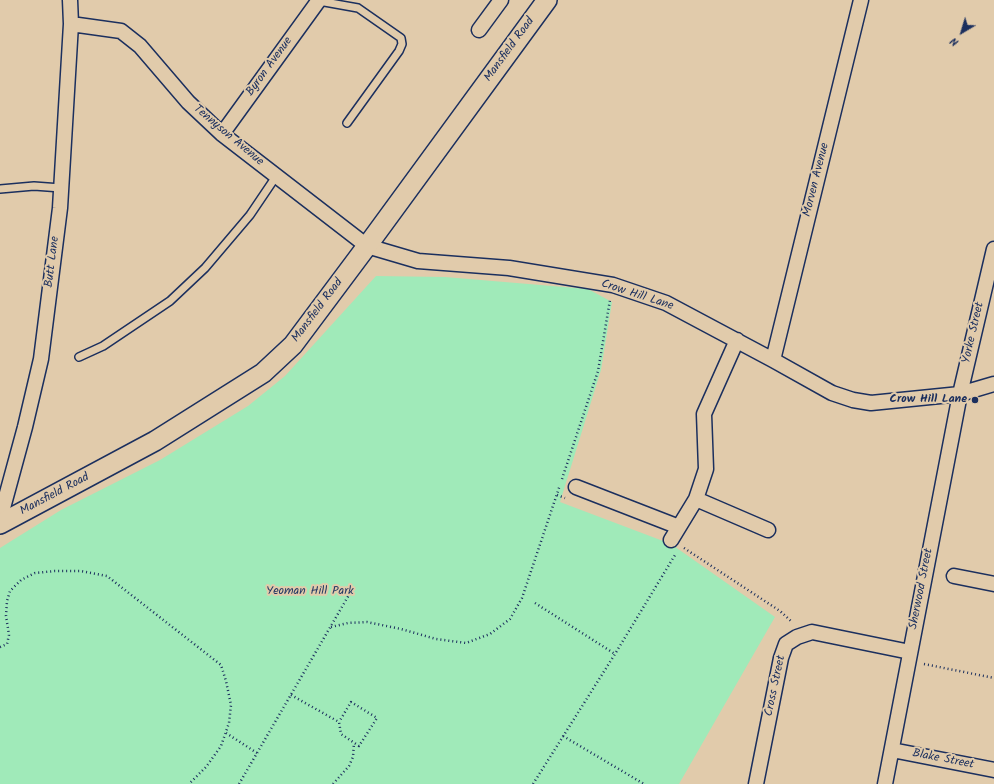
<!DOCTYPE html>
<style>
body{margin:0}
#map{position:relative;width:994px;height:784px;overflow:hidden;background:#e1cbab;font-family:Kalam,sans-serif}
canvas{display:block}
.north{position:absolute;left:942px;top:12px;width:40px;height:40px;-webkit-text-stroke:3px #e1cbab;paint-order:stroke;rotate:218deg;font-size:11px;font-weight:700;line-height:16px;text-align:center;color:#1b2f5e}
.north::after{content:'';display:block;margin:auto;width:14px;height:18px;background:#1b2f5e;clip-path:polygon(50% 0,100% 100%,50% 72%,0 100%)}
</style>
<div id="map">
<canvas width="994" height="784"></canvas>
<div class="north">N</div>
</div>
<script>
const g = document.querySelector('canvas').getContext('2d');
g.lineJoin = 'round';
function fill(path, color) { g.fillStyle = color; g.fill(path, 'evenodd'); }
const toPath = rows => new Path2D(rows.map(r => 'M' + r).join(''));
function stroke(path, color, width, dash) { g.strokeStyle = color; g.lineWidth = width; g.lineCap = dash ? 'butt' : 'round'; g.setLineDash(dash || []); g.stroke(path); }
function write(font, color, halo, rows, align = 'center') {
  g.font = font + ' Kalam,sans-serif'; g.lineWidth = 4; g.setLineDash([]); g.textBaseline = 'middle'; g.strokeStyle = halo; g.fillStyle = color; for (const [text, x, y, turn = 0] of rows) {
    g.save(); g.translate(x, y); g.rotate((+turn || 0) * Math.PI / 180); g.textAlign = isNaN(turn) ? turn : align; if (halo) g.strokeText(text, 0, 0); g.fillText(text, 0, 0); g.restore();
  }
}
fill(toPath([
 [376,276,445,277,588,289,612,302,601,370,560,502,671,544,775,617,679,784,0,784,0,548,61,510,160,460,248,406,285,376]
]), '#a0eab9');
const lane = toPath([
 [319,1,358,8,401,38,402,44,399,51,347,123],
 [0,189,34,186,61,188],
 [79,357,103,346,170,301,205,268,250,215,277,175]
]);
const street = toPath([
 [71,24,121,31,140,46,188,102,222,134,367,246,418,261,509,268,613,285,666,303,773,360,832,393,853,400,871,403,960,394,994,384],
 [479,30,501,0],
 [222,134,319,0],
 [773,360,861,0],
 [576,487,679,527],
 [696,499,768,530],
 [0,519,25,427,41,359,60,208,71,24,70,0],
 [671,540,696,499,706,469,704,414,737,340],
 [954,576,994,584],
 [892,750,994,770],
 [756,784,781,658,786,644,797,637,812,632,910,652],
 [885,784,960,394,994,249]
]);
const secondary = toPath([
 [0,524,155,441,263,373,293,345,367,246,547,0]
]);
stroke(lane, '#1b2f5e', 10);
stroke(street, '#1b2f5e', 17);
stroke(secondary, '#1b2f5e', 22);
stroke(toPath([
 [562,479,598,371,610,300],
 [557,495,565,498],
 [684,548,780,611,792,622],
 [535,603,615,654],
 [331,627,348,623,367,622,401,629,436,639,466,643,490,634,510,619,522,598,560,485],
 [0,647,7,644,9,635,6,616,7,601,10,591,21,580,35,573,55,571,81,571,107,576,221,665,226,681,231,705,229,723,221,746,206,767,189,784],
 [924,664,994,678],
 [291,695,339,722,341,734,359,746,377,718,351,702,339,722],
 [226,733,257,753],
 [563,736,644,784],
 [239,784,353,588],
 [333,784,349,766,353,757,354,743],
 [533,784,615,654,675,555]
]), '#1b2f5e', 2.5, [1, 3]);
stroke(lane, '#e1cbab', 7);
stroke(street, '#e1cbab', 14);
stroke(secondary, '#e1cbab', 19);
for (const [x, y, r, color] of [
 [975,400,4,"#1b2f5e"]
]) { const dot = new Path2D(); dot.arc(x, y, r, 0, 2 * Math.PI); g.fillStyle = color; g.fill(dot); stroke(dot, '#e1cbab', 1.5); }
write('12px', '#1b2f5e', '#e1cbab', [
 ["Mansfield Road",510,50,-54],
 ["Byron Avenue",270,67,-54],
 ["Tennyson Avenue",228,136,40],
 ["Morven Avenue",817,180,-76],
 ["Butt Lane",53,262,-83],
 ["Crow Hill Lane",637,296,18],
 ["Mansfield Road",318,311,-53],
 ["Yorke Street",974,333,-77],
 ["Mansfield Road",55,495,-28],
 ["Sherwood Street",922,589,-79],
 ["Cross Street",776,686,-78],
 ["Blake Street",943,760,11]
]);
write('bold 12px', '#1b2f5e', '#e1cbab', [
 ["Crow Hill Lane",967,400]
], 'right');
write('12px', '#223863', '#e1cbab', [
 ["Yeoman Hill Park",310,592]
]);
</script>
